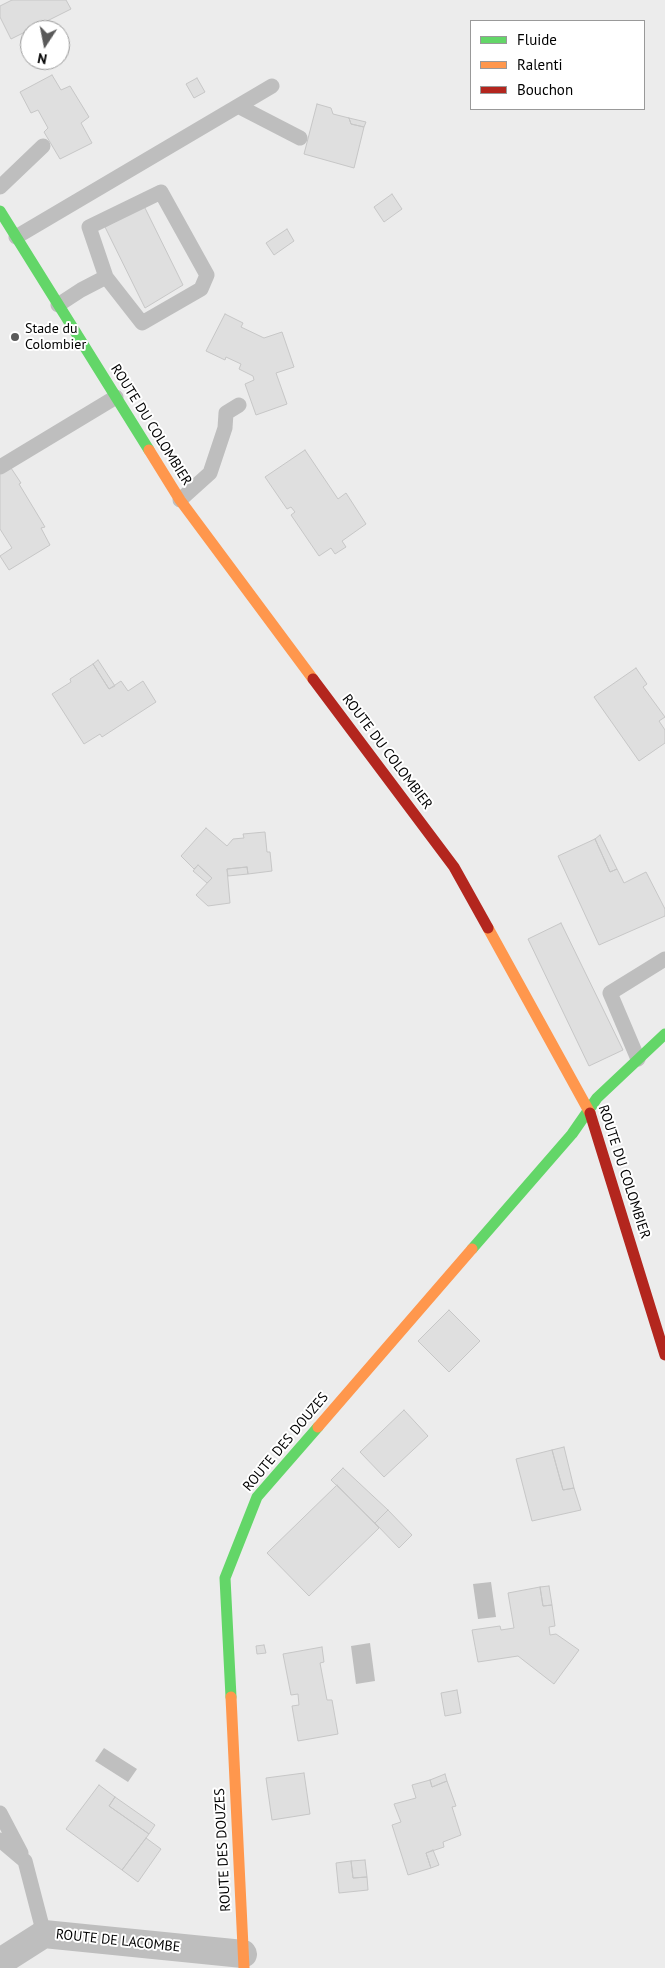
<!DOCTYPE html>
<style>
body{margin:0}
#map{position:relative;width:665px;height:1968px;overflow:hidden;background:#fff;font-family:"PT Sans",sans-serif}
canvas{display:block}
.legend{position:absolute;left:470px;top:20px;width:175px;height:90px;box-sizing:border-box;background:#fff;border:1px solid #999;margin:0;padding:6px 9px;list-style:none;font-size:15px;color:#000}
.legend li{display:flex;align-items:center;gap:10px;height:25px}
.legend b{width:25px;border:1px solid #999}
.north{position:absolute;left:20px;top:20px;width:50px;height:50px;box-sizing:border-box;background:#fff;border:1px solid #999;border-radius:50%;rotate:191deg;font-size:14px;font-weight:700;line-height:20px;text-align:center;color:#000}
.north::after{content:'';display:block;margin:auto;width:18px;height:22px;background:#595959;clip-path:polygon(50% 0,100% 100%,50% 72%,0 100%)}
</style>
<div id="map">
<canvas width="665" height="1968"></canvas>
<ul class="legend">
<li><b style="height:6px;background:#63d668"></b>Fluide</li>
<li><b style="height:6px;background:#ff974d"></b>Ralenti</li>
<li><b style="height:6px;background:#b3261e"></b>Bouchon</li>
</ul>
<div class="north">N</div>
</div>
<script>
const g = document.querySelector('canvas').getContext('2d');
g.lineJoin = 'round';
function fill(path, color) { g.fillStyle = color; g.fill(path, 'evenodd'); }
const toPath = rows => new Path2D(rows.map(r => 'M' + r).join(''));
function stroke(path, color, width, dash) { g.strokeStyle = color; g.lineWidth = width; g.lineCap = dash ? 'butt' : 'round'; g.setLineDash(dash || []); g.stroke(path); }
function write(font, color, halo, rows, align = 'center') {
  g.font = font + ' "PT Sans",sans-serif'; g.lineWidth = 4; g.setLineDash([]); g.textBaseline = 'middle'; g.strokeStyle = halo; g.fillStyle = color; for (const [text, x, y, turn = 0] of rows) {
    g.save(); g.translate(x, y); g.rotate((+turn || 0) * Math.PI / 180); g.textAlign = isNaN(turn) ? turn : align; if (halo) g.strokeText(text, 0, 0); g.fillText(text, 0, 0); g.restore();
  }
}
fill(toPath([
 [0,0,665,0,665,1968,0,1968],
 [471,21,644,21,644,109,471,109],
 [30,30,60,30,60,60,30,60]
]), '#ececec');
fill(toPath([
 [491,1582,496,1617,478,1619,473,1584],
 [370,1643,375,1681,356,1684,351,1646],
 [104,1748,137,1769,128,1782,95,1761]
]), '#bfbfbf');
const building = toPath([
 [12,0,66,0,71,9,11,39,0,17,0,6,12,0],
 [52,75,61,90,70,86,89,117,81,123,92,143,60,159,44,132,48,128,38,110,31,113,20,92,52,75],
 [197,78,205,92,194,98,186,84,197,78],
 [317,104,331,108,333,114,349,118,351,124,364,127,354,168,304,154,317,104],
 [349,118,366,122,364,127,351,124,349,118],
 [392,194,402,209,384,222,374,207,392,194],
 [144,206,183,285,145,308,105,227,144,206],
 [287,229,294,241,274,255,266,243,287,229],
 [225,314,243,323,241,327,264,338,282,332,294,367,276,373,287,404,256,415,245,384,254,380,253,376,239,369,241,364,226,357,225,360,206,351,225,314],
 [305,450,338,499,346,493,366,524,342,541,346,547,335,554,331,548,319,556,291,515,295,512,291,507,287,509,265,477,305,450],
 [9,465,21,483,19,484,45,527,41,528,50,545,9,570,0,556,12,548,0,529,0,471,9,465],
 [98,660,115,686,109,689,93,664,98,660],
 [93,664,109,689,121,681,128,691,143,681,156,702,102,737,100,734,84,744,52,694,71,682,70,679,93,664],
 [636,668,647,684,643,687,665,717,659,721,665,730,665,743,639,761,594,697,636,668],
 [206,828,227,846,233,839,244,838,243,834,265,832,267,852,270,852,272,871,248,874,247,867,227,869,230,903,208,906,196,895,212,878,198,865,194,869,181,856,206,828],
 [600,835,617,869,610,872,595,839,600,835],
 [595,839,610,872,617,869,624,883,646,872,665,909,665,916,599,945,558,856,595,839],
 [198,865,212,878,207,883,193,871,198,865],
 [247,867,248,874,228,876,227,869,247,867],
 [561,923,623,1050,589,1066,528,939,561,923],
 [449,1310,480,1341,449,1372,418,1341,449,1310],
 [404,1410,428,1436,384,1477,360,1452,404,1410],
 [564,1447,574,1488,563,1490,552,1450,564,1447],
 [552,1450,563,1490,574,1488,581,1510,532,1521,516,1459,552,1450],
 [343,1468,388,1510,375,1523,331,1480,343,1468],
 [337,1485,379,1528,309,1596,267,1553,337,1485],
 [388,1510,412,1535,399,1548,375,1523,388,1510],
 [549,1586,552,1605,543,1606,540,1587,549,1586],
 [540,1587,543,1606,552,1605,555,1626,549,1627,550,1635,556,1634,579,1650,554,1684,518,1656,478,1662,472,1630,500,1626,501,1630,514,1628,508,1593,540,1587],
 [264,1645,266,1653,257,1654,256,1646,264,1645],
 [322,1647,324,1662,320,1663,327,1700,332,1700,338,1734,298,1741,292,1706,299,1705,298,1694,291,1695,283,1654,322,1647],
 [457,1690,461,1713,445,1716,441,1693,457,1690],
 [304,1773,310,1814,272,1820,266,1778,304,1773],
 [445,1774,447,1781,432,1787,430,1780,445,1774],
 [430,1780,432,1787,447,1781,456,1806,452,1807,461,1835,443,1842,444,1847,426,1853,431,1868,408,1875,392,1825,401,1822,394,1804,416,1798,412,1785,430,1780],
 [99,1785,115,1797,109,1806,149,1834,122,1870,66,1829,99,1785],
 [115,1797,155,1825,149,1834,109,1806,115,1797],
 [146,1838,161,1849,138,1882,122,1870,146,1838],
 [433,1850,439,1865,431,1868,426,1853,433,1850],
 [365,1860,367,1877,353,1878,351,1861,365,1860],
 [351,1861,353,1878,367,1877,368,1890,339,1893,336,1863,351,1861]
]);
fill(building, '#dfdfdf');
stroke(building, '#c7c7c7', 1);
stroke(toPath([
 [238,106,300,138],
 [0,187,43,146],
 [16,237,272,86],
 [58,305,81,290,106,277,142,323,201,289,207,275,161,192,89,227,106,277],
 [0,467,116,397],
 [180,500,210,473,225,428,226,413,239,405],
 [638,1059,610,993,665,959],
 [0,1813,21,1853],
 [0,1840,25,1861,44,1934]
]), '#bebebe', 15);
stroke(toPath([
 [0,1962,44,1934,243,1954]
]), '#bebebe', 28);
stroke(toPath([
 [0,211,149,450],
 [472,1249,572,1134,597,1098,665,1034],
 [231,1697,225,1578,257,1497,318,1427]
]), '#63d668', 11);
stroke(toPath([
 [149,450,180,500,313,679],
 [488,928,590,1113],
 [318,1427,472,1249],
 [231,1697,244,1968]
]), '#ff974d', 11);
stroke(toPath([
 [313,679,454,867,488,928],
 [590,1113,665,1355]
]), '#b3261e', 11);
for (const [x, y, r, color] of [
 [15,337,5,"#595959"]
]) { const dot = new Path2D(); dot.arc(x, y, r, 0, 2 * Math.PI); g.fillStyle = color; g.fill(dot); stroke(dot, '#fff', 2); }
write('14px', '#000', '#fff', [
 ["Stade du",25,329],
 ["Colombier",25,345]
], 'left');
write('14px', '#000', '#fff', [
 ["ROUTE DU COLOMBIER",151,425,58],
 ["ROUTE DU COLOMBIER",387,752,53],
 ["ROUTE DU COLOMBIER",624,1172,72],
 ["ROUTE DES DOUZES",286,1442,-50],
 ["ROUTE DES DOUZES",223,1850,-93],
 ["ROUTE DE LACOMBE",118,1941,6]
]);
</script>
